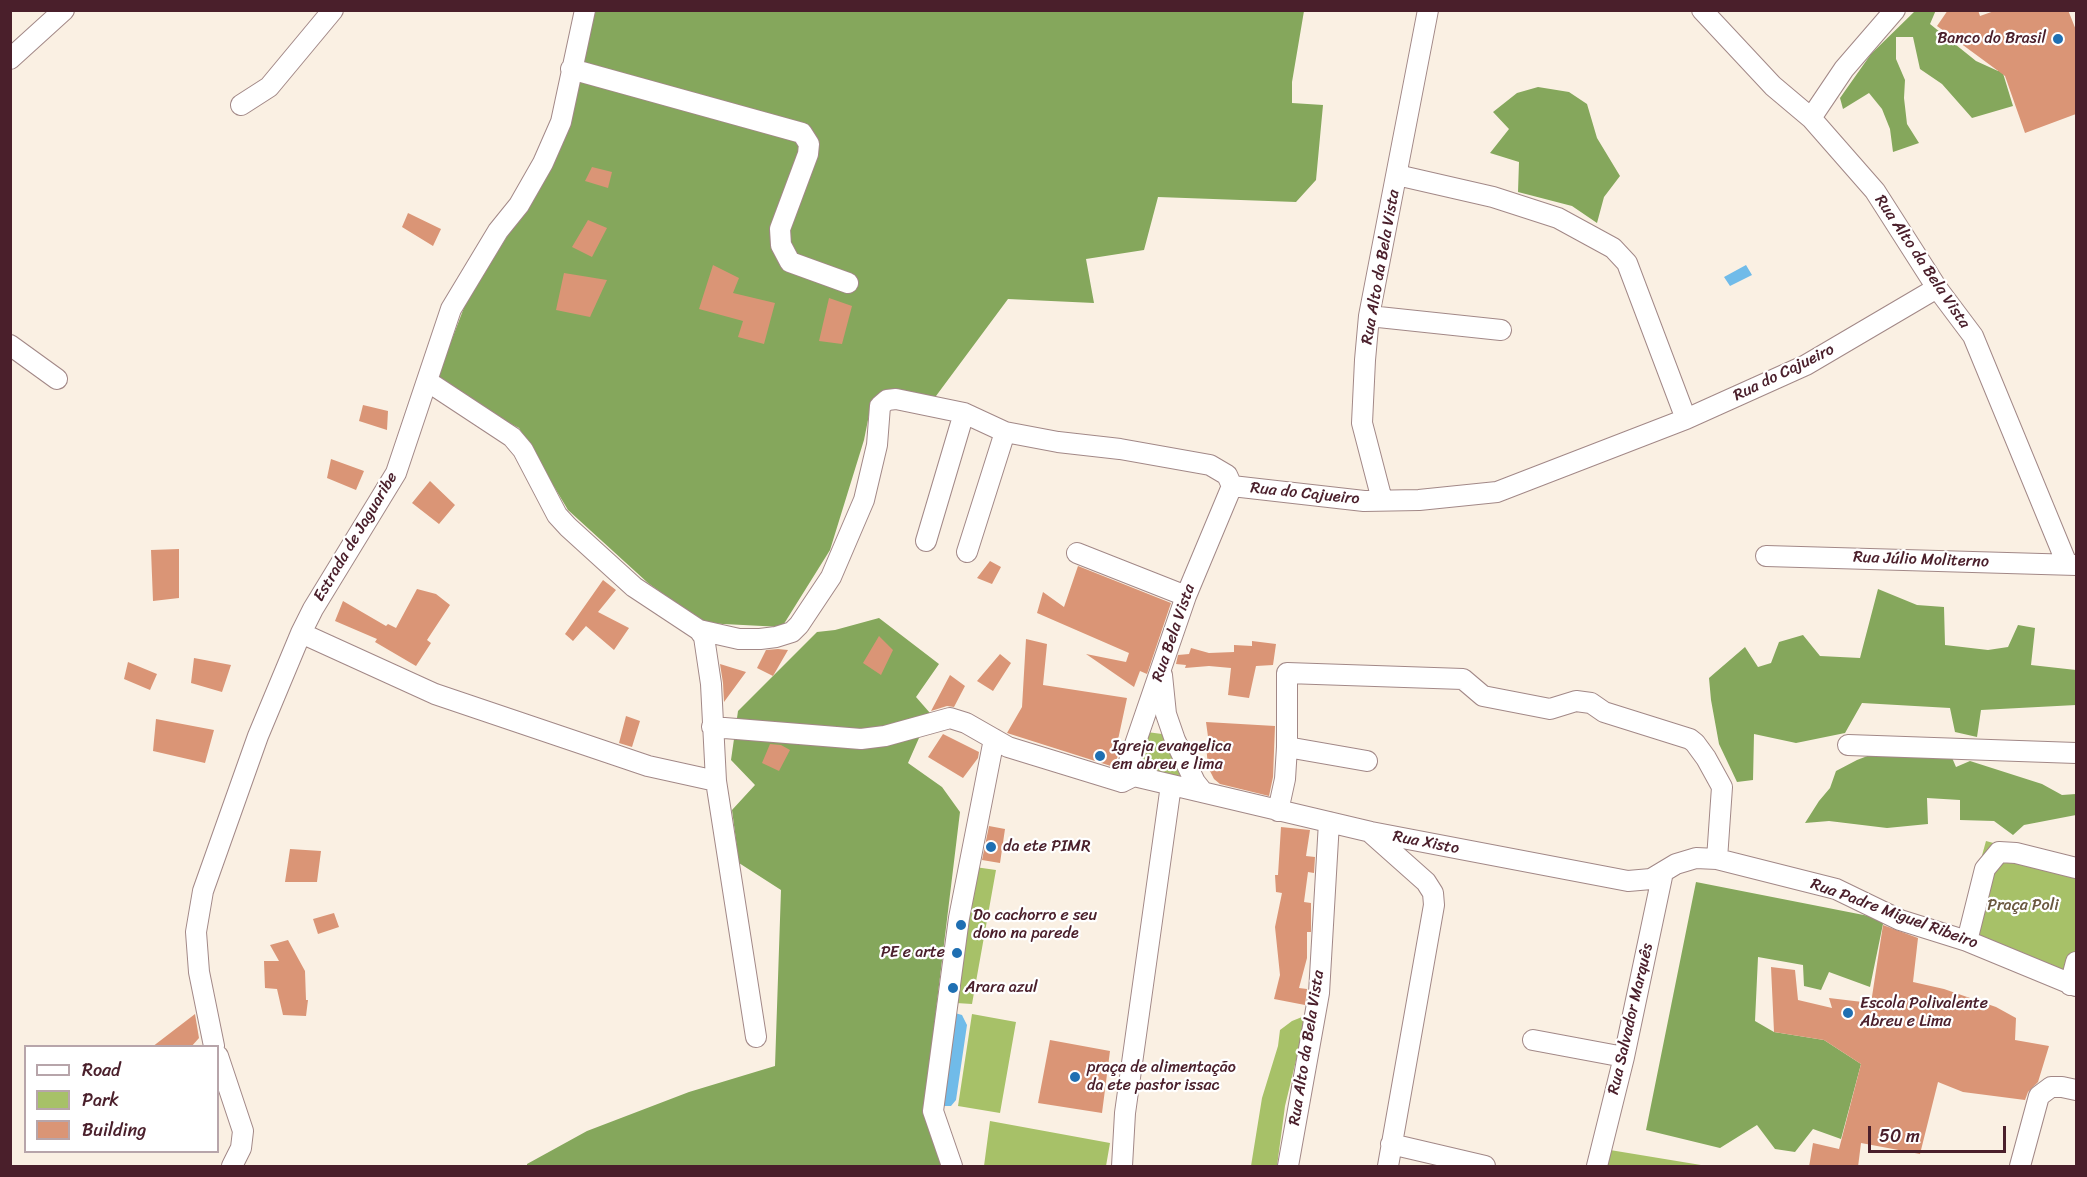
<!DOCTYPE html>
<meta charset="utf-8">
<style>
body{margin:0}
#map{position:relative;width:2087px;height:1177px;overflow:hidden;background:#faf0e3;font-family:Sriracha,sans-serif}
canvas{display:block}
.frame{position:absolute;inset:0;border:12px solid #4a1f2b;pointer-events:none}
.legend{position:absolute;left:24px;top:1045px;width:195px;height:108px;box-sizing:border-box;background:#fff;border:2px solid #b7a5aa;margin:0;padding:8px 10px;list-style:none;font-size:18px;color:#4a1f2b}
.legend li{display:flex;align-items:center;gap:12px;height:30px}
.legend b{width:30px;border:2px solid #b7a5aa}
.scale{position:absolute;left:1868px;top:1126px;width:138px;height:27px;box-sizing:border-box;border:3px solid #4a1f2b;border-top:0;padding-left:8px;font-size:18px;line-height:21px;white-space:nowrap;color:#4a1f2b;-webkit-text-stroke:4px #fff;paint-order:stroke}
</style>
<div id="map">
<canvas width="2087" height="1177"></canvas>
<div class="frame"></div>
<ul class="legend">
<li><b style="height:8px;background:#fff"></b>Road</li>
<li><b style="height:16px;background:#a7c168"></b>Park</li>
<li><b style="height:16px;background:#da9576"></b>Building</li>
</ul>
<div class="scale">50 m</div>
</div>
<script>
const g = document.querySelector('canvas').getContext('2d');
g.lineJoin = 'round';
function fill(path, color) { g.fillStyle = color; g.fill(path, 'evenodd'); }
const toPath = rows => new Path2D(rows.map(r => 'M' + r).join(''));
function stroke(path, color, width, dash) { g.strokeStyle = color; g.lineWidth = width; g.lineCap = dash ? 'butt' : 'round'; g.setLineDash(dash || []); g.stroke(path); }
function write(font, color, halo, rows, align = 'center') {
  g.font = font + ' Sriracha,sans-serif'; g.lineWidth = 4.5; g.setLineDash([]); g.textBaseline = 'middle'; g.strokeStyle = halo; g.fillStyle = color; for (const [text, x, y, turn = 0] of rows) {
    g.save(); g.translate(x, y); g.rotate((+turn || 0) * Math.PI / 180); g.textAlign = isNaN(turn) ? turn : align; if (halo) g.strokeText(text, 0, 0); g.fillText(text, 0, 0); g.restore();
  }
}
fill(toPath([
 [1147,732,1162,734,1182,780,1130,769],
 [1986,841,2076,865,2076,984,1958,942],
 [975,867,996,870,972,1004,956,1003],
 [972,1014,1016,1022,1000,1113,958,1106],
 [1307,1015,1285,1106,1277,1166,1251,1166,1262,1098,1278,1046,1280,1030,1292,1021],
 [990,1121,1110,1143,1106,1166,984,1166],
 [1610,1150,1701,1165,1702,1166,1607,1166]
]), '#a7c168');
fill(toPath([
 [1936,10,1930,24,1976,61,1998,71,2002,70,2013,106,1972,118,1942,84,1920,69,1913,37,1896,37,1896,59,1905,80,1904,98,1907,124,1919,143,1893,152,1890,129,1882,109,1869,93,1843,109,1840,98,1871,54,1915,11],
 [591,11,1304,11,1292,82,1292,103,1323,105,1316,180,1296,202,1158,197,1144,250,1086,259,1094,303,1008,299,936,396,872,400,864,440,830,550,782,627,704,623,648,583,568,510,519,428,434,386,465,305,549,168],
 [1538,87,1569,92,1587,104,1597,138,1620,176,1604,197,1597,223,1572,206,1518,192,1519,162,1490,153,1509,129,1493,112,1517,93],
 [1878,589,1917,605,1944,607,1945,645,1988,650,2008,647,2018,625,2035,628,2031,665,2076,670,2076,705,1981,710,1977,737,1955,732,1950,708,1862,703,1845,733,1796,743,1754,734,1753,780,1737,782,1719,744,1711,700,1709,678,1745,647,1758,667,1771,663,1779,642,1803,635,1820,656,1860,658],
 [879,618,939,664,916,697,930,713,908,763,942,787,960,812,924,1109,941,1166,527,1166,527,1164,587,1131,689,1092,775,1066,781,890,739,863,732,810,755,785,731,760,738,711,817,632,835,630],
 [1878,752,1950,753,1956,767,1970,761,2042,784,2062,795,2076,794,2076,815,2024,825,2013,835,1994,821,1960,820,1960,800,1927,798,1928,824,1887,828,1829,821,1805,823,1819,801,1830,788,1836,771,1857,760],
 [1696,882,1884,919,1870,987,1829,972,1821,990,1804,986,1803,965,1758,957,1755,1021,1774,1032,1824,1040,1861,1064,1841,1139,1813,1129,1795,1152,1775,1149,1757,1125,1720,1148,1646,1130]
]), '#85a75c');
fill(toPath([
 [1746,265,1752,275,1730,286,1724,277],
 [955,1013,962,1015,967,1025,956,1100,951,1106,942,1106]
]), '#70bbe9');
fill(toPath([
 [1948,10,1978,10,1980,16,1997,10,2068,10,2076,30,2076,114,2025,133,2005,76,1937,26],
 [592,167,612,172,608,188,585,181],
 [408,213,441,229,433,246,402,227],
 [588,220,607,228,592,257,572,247],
 [713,265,739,278,733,293,775,303,764,344,738,337,743,321,699,309],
 [564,273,607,280,590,317,556,310],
 [829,298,852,306,842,344,819,341],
 [363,405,388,411,387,430,359,421],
 [331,459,364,471,356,490,327,478],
 [430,481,455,505,439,524,412,503],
 [179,549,179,598,153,601,151,550],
 [990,561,1001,567,992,584,977,578],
 [1078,566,1171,603,1147,674,1140,671,1134,687,1086,654,1126,662,1129,653,1037,613,1043,592,1064,607],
 [603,580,616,590,598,612,629,628,614,650,586,626,573,641,565,634],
 [417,589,436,594,450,605,427,640,431,643,416,666,375,642,377,639,335,621,343,601,386,626,388,624,396,628],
 [879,636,893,650,881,675,863,663],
 [1026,639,1047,644,1043,685,1127,698,1116,749,1120,750,1114,767,1007,733,1022,707],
 [1252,641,1276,644,1273,665,1256,666,1249,698,1228,695,1231,668,1209,666,1185,668,1186,665,1176,664,1178,655,1189,654,1191,648,1209,653,1234,652,1234,645,1252,646],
 [778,649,788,650,773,676,757,668,766,650],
 [1000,654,1011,663,993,691,977,681],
 [194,658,231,665,222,692,191,683],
 [128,662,157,674,150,690,124,679],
 [720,664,746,672,724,702,723,683],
 [950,675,965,686,954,707,947,706,931,711],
 [626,716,640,721,632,747,619,743],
 [156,719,214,730,205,763,153,751],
 [1206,722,1275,726,1273,777,1269,796,1220,784,1214,779,1208,767,1206,744,1209,744],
 [943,734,979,752,978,758,963,778,928,757],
 [770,744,781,745,790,750,779,771,762,763],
 [989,826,1005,829,1000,863,982,860],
 [1281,827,1310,830,1306,856,1315,857,1314,873,1308,872,1304,902,1311,903,1311,932,1307,932,1307,958,1299,988,1307,989,1305,1005,1274,999,1280,975,1275,927,1282,893,1276,892,1275,875,1278,875],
 [290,849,321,851,317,882,285,882],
 [334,913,339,927,318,934,313,919],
 [1883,925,1918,938,1913,982,1944,989,1996,1007,2016,1018,2015,1040,2049,1046,2038,1082,2028,1092,2025,1100,1963,1092,1938,1082,1920,1154,1861,1143,1858,1167,1809,1167,1813,1143,1839,1149,1861,1064,1824,1040,1774,1032,1771,967,1795,970,1798,1000,1832,1008,1829,998,1871,1003],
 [288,940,305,971,306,1000,308,1000,306,1016,283,1015,277,989,265,988,264,961,279,961,270,945],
 [195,1014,199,1038,191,1047,152,1047],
 [1050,1040,1110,1051,1102,1113,1038,1103]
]), '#da9576');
const minor = toPath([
 [1702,10,1773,86,1811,118,1875,191,1937,288,1973,336,2067,564],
 [10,59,64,10],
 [571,69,802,133,809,144,808,154,780,229,781,245,790,262,848,283],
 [241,105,269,87,333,10],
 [1811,118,1844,69,1895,10],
 [1397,175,1493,197,1558,218,1613,248,1627,263,1686,419],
 [1369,316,1501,330],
 [10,345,57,379],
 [427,381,512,437,523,450,557,515,568,527,634,587,699,630,704,637,711,684,716,781,756,1037],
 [1232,486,1364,501,1419,500,1497,492,1686,419,1806,365,1937,288],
 [1382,500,1362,423,1365,360,1369,316,1428,10],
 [926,541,964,413],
 [967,552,1005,432],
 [1077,553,1186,596],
 [1766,556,2076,565],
 [699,630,739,639,760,639,776,637,792,632,799,625,831,577,864,500,877,445,880,406,887,400,896,399,964,413,1005,432,1058,442,1120,449,1210,465,1227,475,1232,486],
 [301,633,435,694,648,766,716,781],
 [1162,675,1166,714,1175,740,1195,782,1203,792],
 [712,727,861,739,885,736,950,718,966,723,1008,747,1122,782,1134,776,1371,832,1628,881,1651,879,1676,864,1696,858,1717,859,1836,889,1900,920,1967,941,2076,986],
 [1848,745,2076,753],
 [1287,747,1287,673,1463,679,1483,696,1550,709,1576,701,1591,703,1604,712,1690,739,1695,743,1706,758,1722,787,1717,859],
 [1122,782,1186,596,1232,486],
 [1278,811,1285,779,1287,747,1367,761],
 [1372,834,1426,882,1433,893,1434,905,1388,1166],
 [1967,941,1985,869,1999,852,2016,853,2076,868],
 [2070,985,2076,962],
 [1533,1040,1624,1057],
 [214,1046,199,972,196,932,203,891,258,736,301,633,313,609,396,473,451,309,498,231,519,205,543,163,561,122,585,10],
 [218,1056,243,1131,241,1148,232,1166],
 [1391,1144,1485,1166],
 [952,1166,933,1111,959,918,994,739],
 [1122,1166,1125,1113,1171,785],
 [1288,1166,1319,993,1329,822],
 [1597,1166,1624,1057,1663,872],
 [2020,1166,2039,1096,2051,1087,2062,1087,2076,1090]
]);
stroke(minor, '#a28887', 22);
stroke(minor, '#fff', 20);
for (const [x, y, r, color] of [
 [2058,39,6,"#1f6fb2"],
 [1100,756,6,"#1f6fb2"],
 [991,847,6,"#1f6fb2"],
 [961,925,6,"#1f6fb2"],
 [957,953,6,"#1f6fb2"],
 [953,988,6,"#1f6fb2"],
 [1848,1013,6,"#1f6fb2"],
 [1075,1077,6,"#1f6fb2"]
]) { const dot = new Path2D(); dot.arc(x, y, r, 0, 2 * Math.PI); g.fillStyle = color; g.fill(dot); stroke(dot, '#fff', 2); }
write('16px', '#4a1f2b', '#fff', [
 ["Banco do Brasil",2046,39,"right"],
 ["Igreja evangelica",1112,747],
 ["em abreu e lima",1112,765],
 ["da ete PIMR",1003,847],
 ["Do cachorro e seu",973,916],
 ["dono na parede",973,934],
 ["PE e arte",945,953,"right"],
 ["Arara azul",965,988],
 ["Escola Polivalente",1860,1004],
 ["Abreu e Lima",1860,1022],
 ["praça de alimentação",1087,1068],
 ["da ete pastor issac",1087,1086]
], 'left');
write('16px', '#4a1f2b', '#fff', [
 ["Rua Alto da Bela Vista",1922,262,56],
 ["Rua Alto da Bela Vista",1381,267,-80],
 ["Rua do Cajueiro",1784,373,-26],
 ["Rua do Cajueiro",1305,494,6],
 ["Estrada de Jaguaribe",356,537,-59],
 ["Rua Júlio Moliterno",1921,560,2],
 ["Rua Bela Vista",1174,633,-71],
 ["Rua Xisto",1426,843,11],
 ["Rua Padre Miguel Ribeiro",1894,914,20],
 ["Rua Salvador Marquês",1631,1019,-77],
 ["Rua Alto da Bela Vista",1307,1048,-81]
]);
write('16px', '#6b5840', '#fff', [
 ["Praça Poli",2023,906]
]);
</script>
